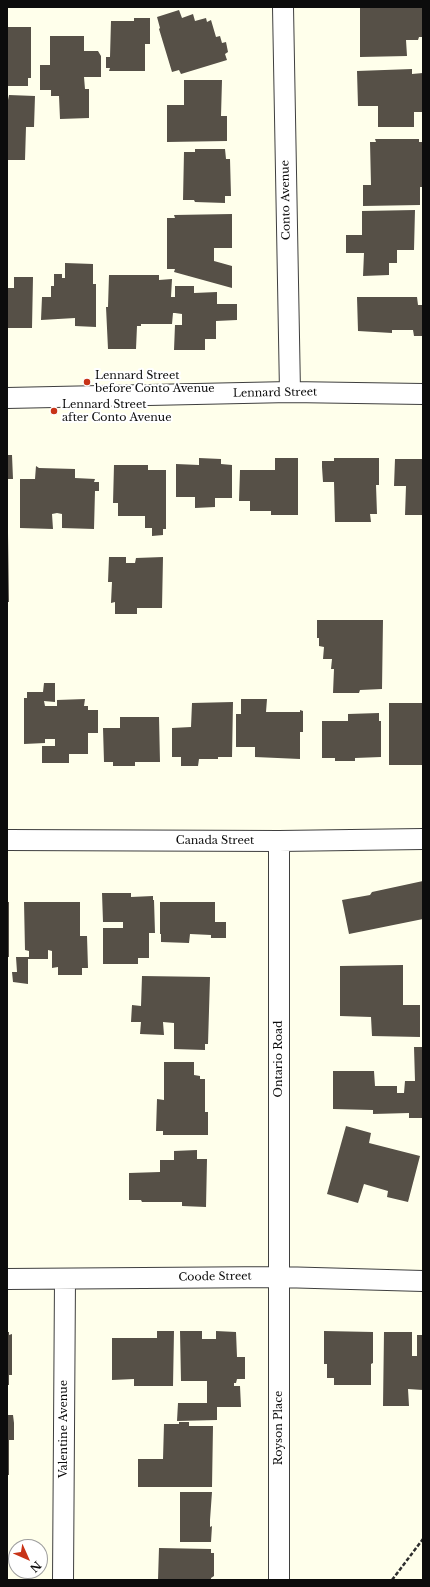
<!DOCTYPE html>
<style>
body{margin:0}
#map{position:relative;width:430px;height:1587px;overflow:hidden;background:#ffffeb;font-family:"Libre Baskerville",serif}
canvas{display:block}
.frame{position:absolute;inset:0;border:8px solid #0c0c0c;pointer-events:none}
.north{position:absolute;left:8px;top:1539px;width:40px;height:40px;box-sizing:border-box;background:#fff;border:1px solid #9e9e9e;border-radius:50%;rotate:135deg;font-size:11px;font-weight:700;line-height:16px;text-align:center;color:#0c0c0c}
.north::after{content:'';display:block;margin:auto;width:14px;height:18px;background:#c83418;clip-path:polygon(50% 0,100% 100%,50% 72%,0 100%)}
</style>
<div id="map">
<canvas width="430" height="1587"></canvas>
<div class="frame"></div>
<div class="north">N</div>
</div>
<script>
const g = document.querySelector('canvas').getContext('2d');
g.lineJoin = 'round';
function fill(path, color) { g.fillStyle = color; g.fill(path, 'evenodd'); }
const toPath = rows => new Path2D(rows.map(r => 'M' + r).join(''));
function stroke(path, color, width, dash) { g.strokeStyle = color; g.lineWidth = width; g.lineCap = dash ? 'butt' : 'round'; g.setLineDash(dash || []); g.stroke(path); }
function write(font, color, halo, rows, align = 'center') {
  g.font = font + ' "Libre Baskerville",serif'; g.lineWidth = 4; g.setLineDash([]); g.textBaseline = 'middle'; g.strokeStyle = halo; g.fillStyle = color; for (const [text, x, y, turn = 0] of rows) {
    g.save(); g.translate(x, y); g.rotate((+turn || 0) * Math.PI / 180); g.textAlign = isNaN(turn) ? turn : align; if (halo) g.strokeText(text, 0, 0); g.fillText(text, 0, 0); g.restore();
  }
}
fill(toPath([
 [360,7,423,7,423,37,419,37,418,40,406,40,407,56,360,57],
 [179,10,182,18,193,14,195,21,206,18,207,22,211,20,216,37,220,36,222,43,226,42,228,52,225,54,227,60,181,74,179,70,172,72,159,29,160,28,157,17],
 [134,18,150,18,150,44,145,44,145,71,109,71,110,68,106,68,106,57,110,57,111,21,134,21],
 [7,27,31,27,31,78,28,78,28,86,8,86],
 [50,36,84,36,84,51,98,51,101,56,101,77,84,77,85,89,89,89,89,118,60,119,59,96,51,96,51,90,40,90,40,65,50,65],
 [412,69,412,74,423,73,423,112,414,112,414,127,378,127,378,106,358,106,357,71],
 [184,80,222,80,221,116,227,116,227,141,167,142,167,105,184,105],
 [9,95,35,96,34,127,26,127,25,160,7,160,7,100,8,100],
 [375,139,419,139,419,142,423,142,423,187,420,187,420,205,363,206,363,185,371,185,370,142,376,142],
 [195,149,225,149,226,159,230,159,231,196,225,196,225,203,195,202,194,200,183,200,184,152,195,152],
 [415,210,414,250,397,250,397,263,389,263,389,275,363,276,364,253,346,253,346,235,362,235,362,211],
 [232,214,232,248,214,248,214,261,232,266,232,288,174,272,175,269,167,269,167,218,175,218,174,215],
 [65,263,93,264,93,284,96,284,96,327,75,326,75,318,41,320,42,297,51,297,51,286,54,286,54,274,62,274,62,278,65,278],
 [109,275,159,275,159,280,172,279,171,297,175,297,175,286,194,286,194,293,217,292,217,304,237,304,237,320,216,321,216,339,205,339,205,350,174,350,175,325,182,325,182,314,175,313,173,313,172,324,141,324,141,326,137,326,136,349,108,349,106,307,108,307],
 [14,277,33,277,32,328,7,328,7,288,14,288],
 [357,297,417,297,418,305,423,305,423,336,414,336,413,330,392,330,392,333,358,331],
 [7,455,12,455,13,479,7,479],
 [199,458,221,459,221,464,232,465,232,498,215,498,215,507,195,508,195,497,176,497,176,464,199,465],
 [275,458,298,458,298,515,271,515,271,511,250,511,250,501,239,501,240,470,275,470],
 [334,458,379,458,379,485,376,485,377,514,370,514,371,522,335,522,334,482,323,482,322,467,322,461,334,461],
 [395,459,423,459,423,515,405,515,406,486,394,486],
 [114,465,148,465,148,470,166,470,166,529,163,529,163,535,152,536,152,528,145,528,145,516,118,516,118,503,113,503],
 [36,466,39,468,75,469,75,478,95,479,94,482,99,482,99,491,95,491,94,529,62,528,62,514,57,513,52,514,53,529,20,528,20,479,35,479],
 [7,533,8,533,9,602,7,602],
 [109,557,126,557,126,563,135,563,136,558,163,557,162,608,137,608,137,614,115,614,115,602,111,603,112,582,108,582],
 [317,620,383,620,382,689,360,690,359,693,333,693,334,669,331,669,332,659,323,659,324,647,319,646,319,638,317,638],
 [44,683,55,683,55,702,44,701,45,706,57,706,57,700,85,699,84,706,88,706,88,710,98,710,98,733,88,733,88,754,69,754,69,763,42,763,42,746,55,746,55,739,45,739,45,743,24,744,24,698,27,698,27,692,43,692],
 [241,699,267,699,266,712,300,712,300,710,303,711,303,732,300,732,300,759,255,757,255,747,236,747,236,714,241,714],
 [233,702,232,757,218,757,218,759,199,759,198,766,181,766,181,757,172,757,172,728,191,727,192,703],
 [389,703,423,703,423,765,389,765],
 [379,713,379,721,381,721,381,757,355,758,355,761,335,761,335,758,322,758,322,721,348,721,348,714],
 [120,717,159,717,160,762,135,762,135,766,113,766,113,762,104,762,103,728,120,728],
 [423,881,423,919,349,934,342,900,370,895,372,892],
 [102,893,131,893,131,897,153,896,153,900,154,900,155,933,149,933,149,958,138,958,138,964,103,964,103,928,123,928,123,922,103,922],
 [7,902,9,902,9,957,7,957],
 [24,902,80,902,80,936,87,936,88,968,82,968,82,975,58,975,58,967,52,968,52,951,48,950,48,959,28,959,28,984,13,982,12,972,17,972,16,957,29,957,29,951,25,950],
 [160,902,215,902,215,922,226,922,226,938,211,938,211,935,190,934,189,943,161,942,161,934,160,934],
 [403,965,403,1005,420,1005,420,1037,372,1036,371,1017,340,1016,340,966],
 [142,976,210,977,208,1044,205,1044,205,1050,174,1049,174,1023,163,1022,164,1035,140,1034,141,1022,131,1022,132,1005,141,1006],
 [414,1047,423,1047,423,1118,409,1118,409,1113,373,1114,373,1110,333,1109,333,1071,374,1071,375,1086,397,1086,397,1093,404,1093,405,1081,415,1081],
 [164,1062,194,1062,194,1075,200,1076,200,1079,205,1079,205,1112,208,1112,208,1135,163,1135,163,1131,156,1131,157,1099,164,1100],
 [346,1126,371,1133,369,1143,420,1156,408,1202,387,1197,388,1191,364,1184,358,1203,327,1194],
 [197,1150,197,1159,207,1159,206,1207,182,1206,182,1202,142,1202,141,1200,129,1200,129,1173,160,1172,160,1160,174,1160,174,1151],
 [157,1331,174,1331,173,1386,134,1386,134,1379,112,1380,112,1338,157,1338],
 [180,1331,202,1331,202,1339,216,1339,216,1331,236,1332,237,1357,245,1357,245,1379,237,1379,236,1383,234,1383,234,1386,240,1386,241,1407,217,1407,217,1420,177,1421,178,1403,207,1403,207,1381,181,1381],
 [324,1331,373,1332,373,1363,371,1364,371,1385,334,1385,334,1378,327,1378,327,1364,324,1364],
 [7,1332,9,1332,9,1335,12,1334,12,1375,9,1375,9,1385,7,1385],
 [384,1332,412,1332,412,1356,417,1356,417,1335,423,1335,423,1390,408,1389,409,1406,383,1406],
 [7,1415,13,1415,14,1423,14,1440,9,1440,9,1475,7,1475],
 [179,1422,189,1422,189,1426,213,1426,212,1487,138,1487,138,1459,163,1459,164,1424,179,1424],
 [180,1492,212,1492,210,1520,210,1527,212,1526,211,1542,180,1542],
 [159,1548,211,1549,211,1553,214,1553,214,1576,211,1578,211,1580,158,1580]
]), '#565047');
const street = toPath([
 [283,7,290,392],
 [7,398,290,392,423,394],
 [7,840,279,841,423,839],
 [7,1279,279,1277,423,1281],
 [63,1580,65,1279],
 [279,1580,279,841]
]);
stroke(street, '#3f3f3f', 22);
stroke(toPath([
 [392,1580,423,1539]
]), '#2e2e2e', 2.5, [4, 2]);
stroke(street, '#fff', 20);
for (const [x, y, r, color] of [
 [87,382,4,"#c83418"],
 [54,411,4,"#c83418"]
]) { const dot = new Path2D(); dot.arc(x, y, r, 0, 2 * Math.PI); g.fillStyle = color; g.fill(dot); stroke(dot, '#fff', 1.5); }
write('11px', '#0c0c0c', '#fff', [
 ["Conto Avenue",286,200,-91],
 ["Lennard Street",275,393,-1],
 ["Canada Street",215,841],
 ["Ontario Road",279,1059,-90],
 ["Coode Street",215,1277,-1],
 ["Royson Place",279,1428,-90],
 ["Valentine Avenue",64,1429,-90]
]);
write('11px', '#0c0c0c', '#fff', [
 ["Lennard Street",95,376],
 ["before Conto Avenue",95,389],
 ["Lennard Street",62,405],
 ["after Conto Avenue",62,418]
], 'left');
</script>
